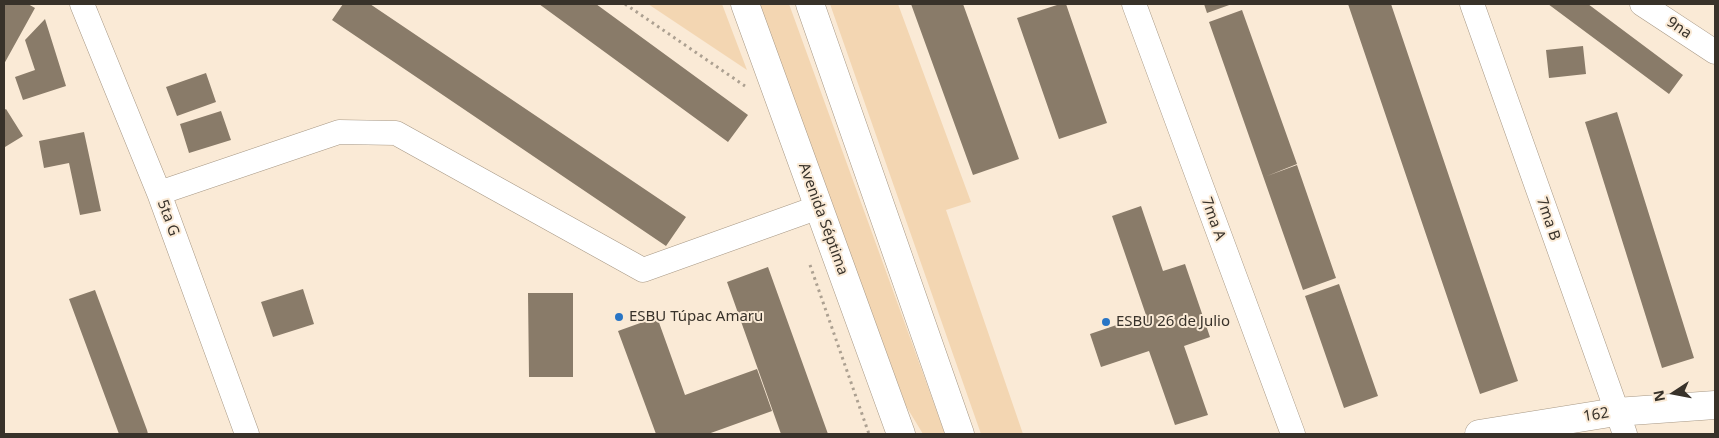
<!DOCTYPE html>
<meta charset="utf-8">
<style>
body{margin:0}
#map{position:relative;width:1719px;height:438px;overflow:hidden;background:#faead6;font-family:"Noto Sans",sans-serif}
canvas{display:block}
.frame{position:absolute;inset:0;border:5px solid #38322a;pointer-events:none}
.north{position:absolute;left:1649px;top:368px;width:50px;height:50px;-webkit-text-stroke:4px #faead6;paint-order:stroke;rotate:259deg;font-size:14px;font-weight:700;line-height:20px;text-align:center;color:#38322a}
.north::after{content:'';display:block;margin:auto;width:18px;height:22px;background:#38322a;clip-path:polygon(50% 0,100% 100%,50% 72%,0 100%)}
</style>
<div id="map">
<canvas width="1719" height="438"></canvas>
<div class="frame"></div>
<div class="north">N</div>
</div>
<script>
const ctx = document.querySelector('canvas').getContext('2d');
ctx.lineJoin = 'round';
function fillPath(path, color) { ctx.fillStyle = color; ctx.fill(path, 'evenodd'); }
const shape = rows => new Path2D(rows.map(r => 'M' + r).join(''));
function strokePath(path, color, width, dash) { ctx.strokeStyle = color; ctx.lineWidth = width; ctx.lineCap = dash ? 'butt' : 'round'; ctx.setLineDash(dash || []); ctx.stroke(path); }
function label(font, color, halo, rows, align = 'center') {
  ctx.font = font + ' "Noto Sans",sans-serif'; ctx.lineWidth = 4; ctx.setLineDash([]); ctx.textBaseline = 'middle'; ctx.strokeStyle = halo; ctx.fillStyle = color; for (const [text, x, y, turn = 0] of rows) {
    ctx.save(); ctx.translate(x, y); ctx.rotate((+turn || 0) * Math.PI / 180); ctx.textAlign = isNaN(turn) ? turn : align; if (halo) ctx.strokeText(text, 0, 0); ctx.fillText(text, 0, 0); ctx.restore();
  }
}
fillPath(shape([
 [648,4,722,4,747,70],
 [759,4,789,4,945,434,923,434,906,406],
 [830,4,898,4,971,202,946,210,1023,434,981,434]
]), '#f3d6b2');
fillPath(shape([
 [4,4,28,4,35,8,4,64],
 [343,4,370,4,686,217,666,246,332,20],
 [539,4,596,4,748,115,728,142],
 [911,4,963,4,1019,159,973,175],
 [1060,4,1066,4,1107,123,1059,139,1017,18],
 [1204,4,1232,4,1207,13],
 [1348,4,1391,4,1518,381,1480,394],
 [1548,4,1588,4,1683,75,1669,94],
 [1242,10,1297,164,1267,176,1297,165,1336,278,1303,290,1209,22],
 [45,19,66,86,23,100,15,77,35,70,25,40],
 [1583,46,1586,74,1549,78,1546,50],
 [206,73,216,102,177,116,166,87],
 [6,109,23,136,5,147,4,144,4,110],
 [221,111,231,140,189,153,180,124],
 [1617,112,1694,358,1662,368,1585,122],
 [84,132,101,211,80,215,69,163,44,168,39,141],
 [1141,206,1163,271,1185,264,1210,337,1184,346,1208,415,1175,425,1149,351,1101,367,1090,334,1146,315,1112,216],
 [768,267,828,434,781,434,727,282],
 [1339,284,1378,396,1344,408,1305,296],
 [303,289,314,324,273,337,261,302],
 [95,290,147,430,148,434,119,434,69,299],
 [528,293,573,293,573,377,529,377],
 [657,317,685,395,757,369,772,411,708,434,656,434,618,331]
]), '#897b69');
const street = shape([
 [82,4,159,193,247,434],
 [1134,4,1293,434],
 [1472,4,1625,434],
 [1642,4,1715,52],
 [159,193,339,132,396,133,643,270,819,207]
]);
const secondary = shape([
 [745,4,901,434],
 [810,4,960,434],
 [1479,434,1616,412,1715,405]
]);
strokePath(street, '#a79885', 25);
strokePath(secondary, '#a79885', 29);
strokePath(shape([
 [625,4,745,86],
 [810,265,869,434]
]), '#aca091', 3, [2.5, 4]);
strokePath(street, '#fff', 24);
strokePath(secondary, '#fff', 28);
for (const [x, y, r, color] of [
 [619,317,5,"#2975c5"],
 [1106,322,5,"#2975c5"]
]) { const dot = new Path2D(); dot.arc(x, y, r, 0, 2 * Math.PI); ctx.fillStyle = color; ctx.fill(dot); strokePath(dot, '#faead6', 2); }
label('15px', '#38322a', '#faead6', [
 ["9na",1679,28,34],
 ["5ta G",168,218,70],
 ["Avenida Séptima",823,219,70],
 ["7ma A",1213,219,70],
 ["7ma B",1548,219,71],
 ["162",1596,415,-9]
]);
label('15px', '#38322a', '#faead6', [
 ["ESBU Túpac Amaru",629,317],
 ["ESBU 26 de Julio",1116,322]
], 'left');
</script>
